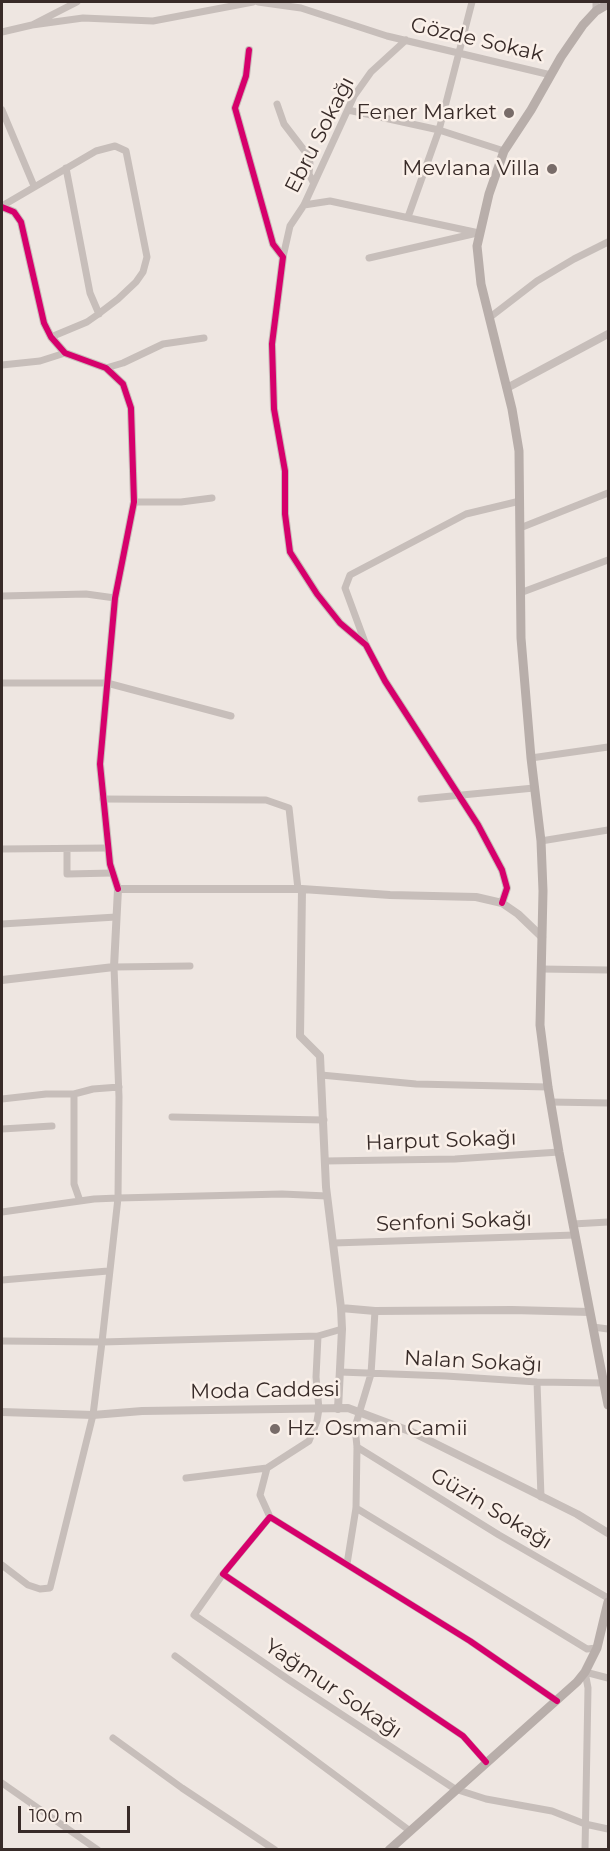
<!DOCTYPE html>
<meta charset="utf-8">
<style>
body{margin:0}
#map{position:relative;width:610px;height:1851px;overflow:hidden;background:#eee6e1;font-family:Montserrat,sans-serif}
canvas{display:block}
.frame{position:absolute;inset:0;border:3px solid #382b28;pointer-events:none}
.scale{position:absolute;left:18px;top:1806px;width:112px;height:27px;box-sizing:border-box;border:3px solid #382b28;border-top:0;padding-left:8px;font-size:18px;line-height:21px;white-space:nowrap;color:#382b28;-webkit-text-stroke:4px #faf0e9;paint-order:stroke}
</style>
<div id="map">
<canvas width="610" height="1851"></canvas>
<div class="frame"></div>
<div class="scale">100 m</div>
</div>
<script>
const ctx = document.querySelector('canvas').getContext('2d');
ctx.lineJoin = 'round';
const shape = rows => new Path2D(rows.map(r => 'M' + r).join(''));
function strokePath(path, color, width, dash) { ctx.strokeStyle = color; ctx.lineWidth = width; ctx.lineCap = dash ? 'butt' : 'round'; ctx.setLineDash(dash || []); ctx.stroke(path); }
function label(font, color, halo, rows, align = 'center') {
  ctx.font = font + ' Montserrat,sans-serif'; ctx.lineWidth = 5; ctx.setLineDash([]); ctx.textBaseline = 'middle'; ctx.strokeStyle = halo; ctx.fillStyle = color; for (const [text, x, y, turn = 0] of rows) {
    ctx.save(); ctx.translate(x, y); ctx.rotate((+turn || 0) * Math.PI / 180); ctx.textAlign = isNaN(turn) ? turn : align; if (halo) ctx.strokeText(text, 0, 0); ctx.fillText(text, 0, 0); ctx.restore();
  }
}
strokePath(shape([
 [258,2,301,8,387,36,551,75],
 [596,11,596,2],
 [32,25,83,18,153,21,253,2],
 [2,32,32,25,77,2],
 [277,104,284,124,307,154,310,163,309,174,313,182],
 [2,110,34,186],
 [348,110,439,130,504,151],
 [66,168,90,293,99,314],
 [304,205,330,201,479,233],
 [2,206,96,151,115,146,126,151,147,257,143,272,136,282,118,299,97,315,87,322,51,337],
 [408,217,439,130,472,2],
 [283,257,290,226,304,205,354,96,371,72,406,40],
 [369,258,477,233],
 [489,318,537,281,574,259,608,242],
 [2,365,40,361,65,353],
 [106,368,123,363,163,344,204,338],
 [134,502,181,502,212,498],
 [520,528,608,493],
 [520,593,608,560],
 [2,596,86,594,115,598],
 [366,645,345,588,350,575,466,514,520,501],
 [2,683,107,683,231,716],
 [531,758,608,747],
 [103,799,266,800,289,808,298,889],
 [421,799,534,788],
 [541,841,608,830],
 [2,849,108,848],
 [67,849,67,874,113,873],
 [2,924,116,917],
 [541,969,608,970],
 [321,1075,416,1084,548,1087],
 [74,1094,74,1184,80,1201],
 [2,1099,46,1094,74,1094,93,1089,119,1087],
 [550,1102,608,1103],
 [172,1117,324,1120],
 [2,1129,52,1126],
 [325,1161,455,1159,559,1152],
 [2,1212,94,1199,118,1198,282,1194,327,1196],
 [573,1224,608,1222],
 [334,1243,575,1235],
 [2,1280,108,1271],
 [593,1327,608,1329],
 [2,1341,102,1342,118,1198,119,1097,114,967,190,966],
 [340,1372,446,1376,537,1382,604,1383],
 [537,1382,541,1497],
 [357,1447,499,1535,608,1598],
 [267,1468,260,1495,270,1517],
 [186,1478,267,1468,309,1441,317,1421,319,1409,316,1377,318,1336],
 [356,1508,587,1649,597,1648],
 [347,1564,356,1508,357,1447,355,1427,371,1374,375,1311],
 [2,1565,28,1585,40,1589,50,1588,93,1415,102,1342,318,1336,342,1329],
 [223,1574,194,1615,289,1680,455,1789,486,1799,552,1811,585,1824,608,1829],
 [175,1656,410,1831],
 [113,1738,182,1788,275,1850],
 [486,1762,463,1736,223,1574,270,1517,470,1641,557,1701],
 [2,1783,98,1850],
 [585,1850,588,1688,585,1672,608,1678]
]), '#c7beba', 7);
strokePath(shape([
 [249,50,246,76,235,108,273,244,283,257,272,344,274,409,285,471,285,514,290,552,317,594,340,623,366,645,385,681,478,825,502,870,507,888,502,903],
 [2,207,14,212,21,222,44,323,51,337,65,353,106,368,123,384,131,408,134,502,115,598,100,764,110,864,118,889],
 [507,388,608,334],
 [302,889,300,1036,320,1056,326,1187,341,1308],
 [2,980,114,967,118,889,302,889,390,895,476,897,502,903,518,914,542,937],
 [338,1409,342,1329,341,1308,375,1311,512,1310,590,1312],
 [2,1412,93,1415,142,1411,348,1408,412,1432,577,1514,608,1533]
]), '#c7beba', 8);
strokePath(shape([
 [608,4,596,11,583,25,561,57,531,110,504,151,489,194,477,246,481,284,512,409,519,451,521,638,531,758,541,841,543,891,540,1025,548,1087,559,1152,608,1405],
 [389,1850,577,1682,585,1672,597,1648,608,1602]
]), '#b8aeaa', 9);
strokePath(shape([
 [249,50,246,76,235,108,273,244,283,257,272,344,274,409,285,471,285,514,290,552,317,594,340,623,366,645,385,681,478,825,502,870,507,888,502,903],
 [2,207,14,212,21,222,44,323,51,337,65,353,106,368,123,384,131,408,134,502,115,598,100,764,110,864,118,889],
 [486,1762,463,1736,223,1574,270,1517,470,1641,557,1701]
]), '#d6006c', 6);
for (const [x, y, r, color] of [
 [509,113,6,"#786c69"],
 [552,169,6,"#786c69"],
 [275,1429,6,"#786c69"]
]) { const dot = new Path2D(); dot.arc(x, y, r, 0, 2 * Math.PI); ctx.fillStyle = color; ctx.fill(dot); strokePath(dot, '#faf0e9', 2); }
label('21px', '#382b28', '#faf0e9', [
 ["Gözde Sokak",477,40,13],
 ["Ebru Sokağı",320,135,-63],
 ["Harput Sokağı",441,1141,-2],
 ["Senfoni Sokağı",454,1222,-2],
 ["Nalan Sokağı",473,1362,3],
 ["Moda Caddesi",265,1391,-1],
 ["Güzin Sokağı",491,1509,31],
 ["Yağmur Sokağı",333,1689,34]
]);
label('21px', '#382b28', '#faf0e9', [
 ["Fener Market",497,113],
 ["Mevlana Villa",540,169],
 ["Hz. Osman Camii",287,1429,"left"]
], 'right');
</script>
